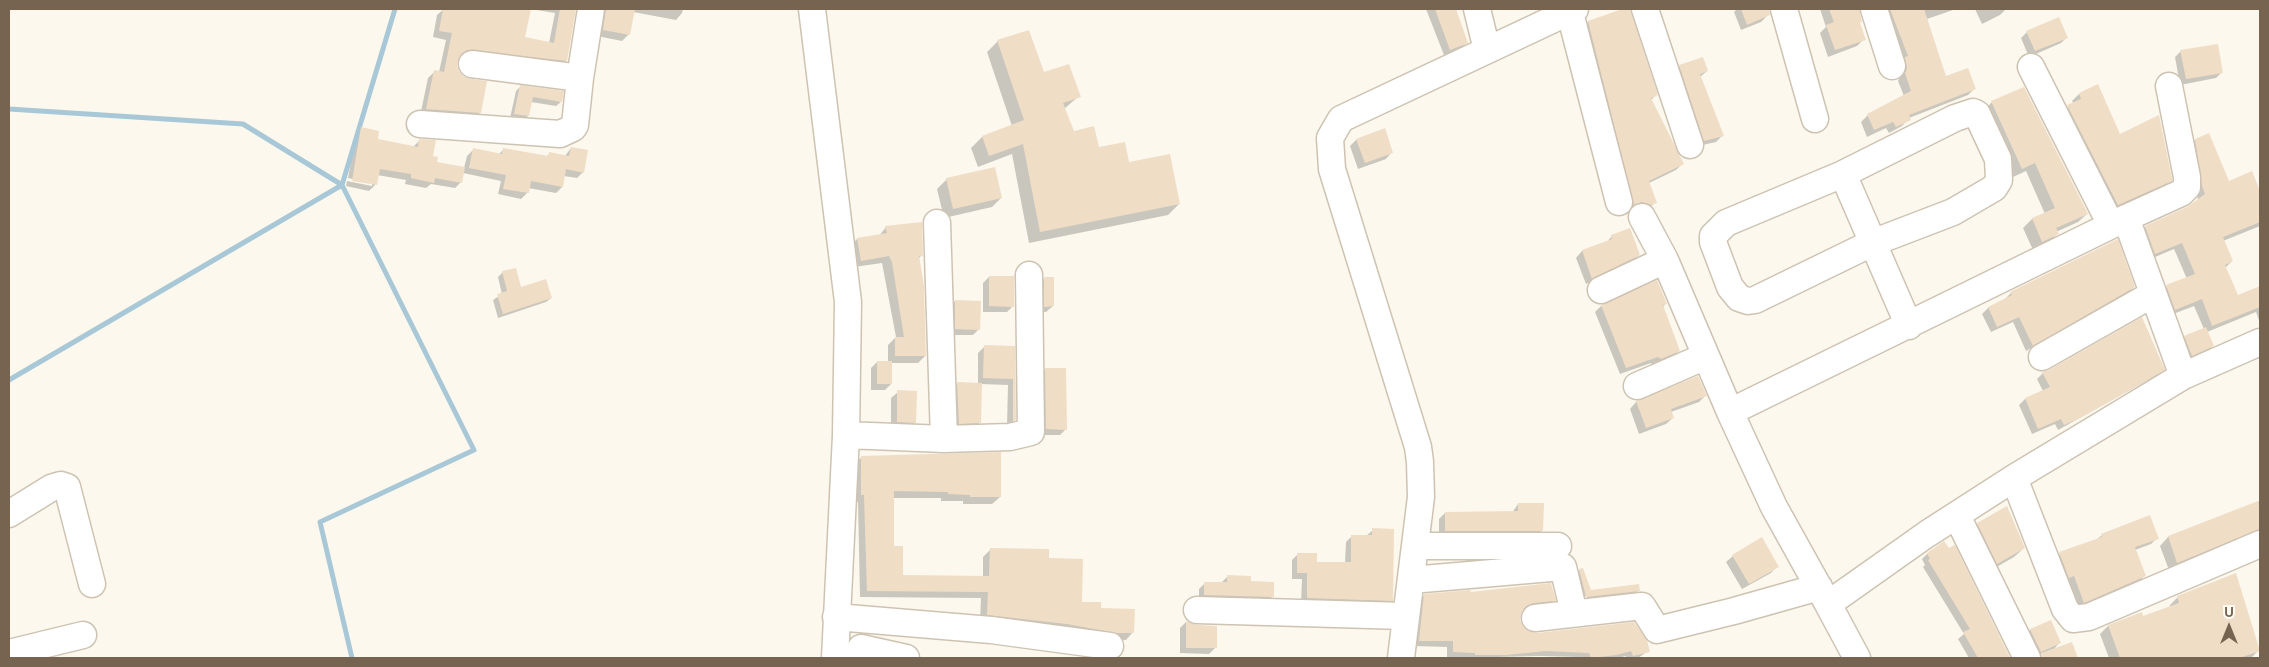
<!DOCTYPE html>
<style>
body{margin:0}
#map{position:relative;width:2269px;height:667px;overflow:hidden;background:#fcf8ed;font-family:"DM Sans",sans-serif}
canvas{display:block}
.frame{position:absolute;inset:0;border:10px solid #776450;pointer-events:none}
.north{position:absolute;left:2204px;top:602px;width:50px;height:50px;-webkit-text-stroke:4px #fefcf3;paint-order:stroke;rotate:0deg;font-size:14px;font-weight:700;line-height:20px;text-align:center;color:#776450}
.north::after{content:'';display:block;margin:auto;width:18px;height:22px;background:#776450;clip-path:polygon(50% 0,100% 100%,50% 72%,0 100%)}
</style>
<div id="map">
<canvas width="2269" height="667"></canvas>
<div class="frame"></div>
<div class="north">U</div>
</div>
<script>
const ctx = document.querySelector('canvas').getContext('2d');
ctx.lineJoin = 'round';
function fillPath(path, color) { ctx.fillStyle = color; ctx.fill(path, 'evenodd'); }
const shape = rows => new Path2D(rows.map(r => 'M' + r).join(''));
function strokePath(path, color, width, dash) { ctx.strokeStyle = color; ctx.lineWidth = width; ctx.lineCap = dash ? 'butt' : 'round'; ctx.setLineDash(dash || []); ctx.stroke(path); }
fillPath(shape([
 [444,9,529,9,524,38,549,43,555,13,530,9,575,9,566,61,560,67,467,55,459,56,456,62,457,70,462,77,485,82,480,113,473,119,420,116,428,78,435,71,439,72,446,40,433,37,437,15],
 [598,9,683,9,682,13,676,20,633,12,629,34,622,41,597,36],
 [1426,9,1455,9,1467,42,1461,48,1444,55],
 [1626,9,1629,9,1656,95,1651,100,1682,164,1676,170,1649,183,1656,202,1649,208,1635,208,1627,210,1582,29,1588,22],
 [1737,9,1764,9,1767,16,1761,22,1741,30,1734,12],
 [1820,9,1859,9,1861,21,1859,23,1864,39,1857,46,1828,57,1820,33,1826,27],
 [1880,9,1956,9,1927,19,1945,78,1975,88,1968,95,1909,118,1902,126,1889,133,1886,128,1867,137,1861,122,1868,115,1904,96,1898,81,1900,77,1899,65],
 [1975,9,2006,9,2000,15,1982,24],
 [2027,32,2067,37,2061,43,2029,57,2021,38],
 [998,41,1079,96,1064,109,1073,132,1128,164,1179,204,1168,215,1029,243,1012,154,978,167,971,148,982,137,1012,126,987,52],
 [2181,51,2222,72,2216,78,2180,85,2175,57],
 [1680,66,1707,71,1700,77,1722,136,1716,142,1698,146,1674,72],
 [520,87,561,102,556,106,531,102,528,116,523,121,510,118,516,91],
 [2079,94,2119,136,2171,180,2164,187,2111,211,2061,113,2073,103,2072,101],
 [1992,102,2087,214,2078,222,2056,232,2057,234,2048,243,2033,250,2023,228,2032,219,2045,214,2026,171,2013,177,1983,111],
 [362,129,376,140,413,147,420,140,436,163,464,168,467,156,473,150,499,154,504,149,546,157,549,154,565,156,571,148,583,172,577,178,564,176,562,187,556,193,528,188,528,192,521,199,498,194,501,181,463,173,461,182,455,188,431,184,426,188,405,184,406,180,377,175,375,185,369,191,346,186,347,181,372,186,372,183,348,178,356,135],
 [1356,140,1392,152,1386,159,1358,169,1350,146],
 [2195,140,2228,182,2251,173,2260,195,2260,226,2223,241,2232,261,2225,268,2237,296,2260,288,2260,323,2256,312,2207,332,2213,346,2206,352,2185,361,2179,343,2185,337,2204,329,2194,306,2168,316,2160,294,2167,287,2187,279,2174,249,2148,260,2138,234,2146,227,2188,208,2198,200,2188,147],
 [947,179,1001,198,992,207,944,218,937,189],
 [886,227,922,255,918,259,925,356,918,363,891,363,891,384,885,390,871,390,871,368,877,362,888,362,888,345,896,337,882,263,854,267,850,246,857,239,879,236],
 [1612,236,1639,255,1632,261,1586,284,1576,258,1582,251,1606,243],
 [503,272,520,288,551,298,546,302,498,318,493,300,502,294,498,277],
 [989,277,1013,306,1007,312,983,312,983,283],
 [1045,278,1053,306,1046,312,1039,312,1038,284],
 [2134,287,2128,293,2026,351,2013,322,1991,332,1982,314,1988,308,2005,299,2011,293],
 [955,301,979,329,973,335,950,335,949,308],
 [1666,303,1663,307,1679,351,1672,357,1652,365,1651,363,1620,374,1595,312,1601,306],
 [984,347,1014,347,1015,420,1007,426,1008,385,980,384,980,422,974,429,953,429,951,390,958,383,978,384,978,353],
 [1046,369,1066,429,1060,435,1040,435,1039,375],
 [2163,369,2157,375,2058,430,2055,424,2032,434,2019,405,2025,399,2043,391,2037,379,2043,373],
 [1698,377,1705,396,1699,402,1671,412,1673,418,1666,424,1639,434,1630,409,1636,402],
 [898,392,915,422,909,429,891,428,891,398],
 [862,457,1000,497,992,504,963,504,963,501,941,501,941,498,893,498,892,547,901,576,983,577,983,557,990,550,1047,559,1081,603,1100,609,1133,632,1126,640,1108,639,980,621,981,598,860,597,858,502,854,502,854,464],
 [2260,501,2260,539,2169,570,2160,546,2168,537],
 [1518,504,1542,530,1536,537,1439,537,1439,519,1445,513,1512,513],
 [1978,524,2024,548,2014,557,1988,572,1968,533],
 [1373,530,1392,600,1386,606,1301,604,1302,579,1292,579,1292,560,1298,554,1316,563,1345,563,1346,542,1352,536,1366,536],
 [2102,535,2157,538,2151,544,2135,550,2144,576,2139,582,2078,608,2068,581,2063,583,2054,559,2060,554,2096,540],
 [1954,547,2009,658,1969,658,1958,639,1964,634,1923,567,1925,565,1922,559,1927,554,1948,550],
 [1733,556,1777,566,1771,573,1742,589,1726,562],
 [1580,570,1590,591,1638,591,1632,597,1588,602,1587,596,1584,596,1586,602,1580,603,1573,576],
 [1228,576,1249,582,1272,597,1266,603,1199,601,1199,589,1205,583,1221,583],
 [1470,593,1554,600,1548,606,1520,611,1519,620,1522,627,1528,633,1648,651,1638,658,1626,658,1626,656,1618,658,1539,656,1454,658,1447,658,1447,647,1414,646,1419,601,1425,595],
 [2178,597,2259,650,2251,658,2109,658,2100,634,2108,626,2141,614,2142,618,2170,608,2170,605],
 [2050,621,2060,642,2054,649,2034,657,2024,637,2030,630],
 [1186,622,1196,626,1215,648,1209,654,1180,653,1180,628]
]), '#0003');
strokePath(shape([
 [9,109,243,124,342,185,474,450,320,522,352,658],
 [9,380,342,185,395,9]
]), '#a8c8d7', 5);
fillPath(shape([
 [443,9,531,9,525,37,554,43,560,9,576,9,567,61,467,50,460,55,457,63,458,70,463,76,470,79,487,81,481,113,426,109,434,70,444,72,452,33,439,31],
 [606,9,635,9,630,35,603,30],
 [1435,9,1456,9,1468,43,1450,50],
 [1622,9,1630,9,1658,95,1651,98,1684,164,1649,181,1657,203,1651,205,1642,202,1634,205,1588,21],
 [1741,9,1769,9,1770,15,1747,25],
 [1829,9,1859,9,1862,22,1860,23,1866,40,1835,50,1826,25,1834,22],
 [1890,9,1924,9,1946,76,1968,68,1976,89,1909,115,1911,120,1896,127,1893,122,1874,130,1867,114,1911,91,1905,73,1907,69,1905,57,1908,56],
 [2059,17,2068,38,2035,51,2026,31],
 [1029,30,1044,72,1069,64,1081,97,1063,103,1074,131,1094,126,1099,147,1125,142,1129,162,1170,154,1180,204,1040,232,1023,144,989,156,982,136,1024,120,997,40],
 [2218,44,2223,73,2186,79,2180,50],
 [1703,57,1708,71,1700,74,1724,136,1704,141,1679,65],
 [2098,84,2120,134,2159,115,2172,178,2172,181,2118,205,2067,105,2081,99,2079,93],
 [520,85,564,91,562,102,533,97,529,116,514,114],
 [2024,87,2088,214,2056,228,2059,234,2042,242,2032,218,2055,208,2035,163,2022,169,1991,101],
 [361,127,379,131,378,139,418,147,419,139,436,140,433,156,438,157,437,162,465,167,462,183,435,178,434,183,411,178,411,174,380,169,377,185,352,181],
 [1385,128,1393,153,1365,163,1356,139],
 [2209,133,2229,181,2252,171,2260,191,2260,222,2223,237,2233,261,2225,265,2238,295,2260,286,2260,307,2212,326,2202,299,2175,310,2166,285,2195,274,2182,243,2155,254,2145,226,2187,207,2205,194,2202,186,2195,139],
 [571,147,588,150,584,173,566,169,563,187,531,181,529,193,503,189,506,175,469,168,473,148,502,154,503,148,548,156,549,152,569,156],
 [995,167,1002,198,953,209,946,178],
 [922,222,923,256,919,256,924,286,926,356,895,356,895,337,904,337,892,262,889,256,861,261,857,238,887,233,885,226],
 [1630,228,1640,255,1592,279,1582,250,1612,239,1611,235],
 [2118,239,2135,287,2033,346,2019,317,1997,327,1988,307,2012,295,2010,292],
 [516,268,521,287,546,279,552,298,503,314,497,294,507,291,502,271],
 [989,276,1014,276,1014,307,989,306],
 [1044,277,1054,277,1054,306,1044,307],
 [1657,280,1667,304,1663,305,1680,351,1661,359,1658,357,1626,368,1601,305],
 [955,300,981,301,980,330,955,329],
 [2142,317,2165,370,2082,417,2064,425,2061,419,2038,429,2025,398,2050,387,2042,372,2049,370],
 [2206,327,2214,346,2192,356,2184,336],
 [984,345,1015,346,1016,420,1013,421,1013,379,983,378],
 [877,361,892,361,892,384,877,384],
 [1045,368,1066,368,1067,430,1046,429],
 [1698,376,1707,396,1671,409,1674,418,1646,428,1636,401],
 [957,382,982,383,981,423,959,424],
 [897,390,917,391,916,423,897,422],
 [1001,452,1001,497,970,497,970,495,948,494,948,492,894,491,894,546,903,546,903,575,989,576,990,548,1049,549,1049,558,1083,559,1082,602,1101,602,1101,608,1135,609,1134,633,1116,633,1067,624,987,615,988,592,867,591,864,495,861,495,861,456],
 [2258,501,2260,509,2260,529,2177,563,2168,536],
 [1518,503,1544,503,1543,531,1445,531,1445,512,1518,511],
 [2007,506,2025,548,1997,564,1977,523],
 [2150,515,2159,539,2135,547,2146,576,2084,603,2074,576,2069,578,2059,552,2102,537,2101,534],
 [1372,528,1394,529,1393,601,1307,598,1307,573,1297,573,1297,553,1317,553,1317,562,1351,562,1351,535,1372,535],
 [1762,537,1779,567,1749,584,1732,555],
 [1944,541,1949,548,1955,545,2010,658,1978,658,1963,632,1970,629,1928,560,1930,559,1927,553],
 [1583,568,1591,590,1639,584,1640,591,1586,597,1579,569],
 [2236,573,2260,651,2239,658,2120,658,2108,625,2142,612,2143,616,2179,603,2177,596],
 [1227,575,1251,576,1251,581,1274,582,1274,597,1204,595,1204,582,1227,582],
 [1551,583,1556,601,1533,603,1527,606,1522,612,1520,620,1523,626,1529,631,1537,633,1634,622,1647,640,1650,652,1633,656,1631,651,1616,655,1591,658,1589,653,1546,651,1506,655,1475,655,1475,653,1453,652,1453,641,1419,641,1424,594,1470,590,1471,592],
 [2051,620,2061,643,2041,652,2030,629],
 [1186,621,1197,625,1217,626,1217,648,1186,648],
 [2072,642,2078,658,2042,658,2041,653]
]), '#f0ddc6');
const minor = shape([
 [812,9,848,302,846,435,835,658],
 [1477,9,1487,50],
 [1569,9,1619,202],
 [1645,9,1690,145],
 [1784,9,1815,119],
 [1874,9,1892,66],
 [472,64,580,78,591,9],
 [2031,67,2111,225],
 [1973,112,1977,114,1998,159,1999,180,1994,188,1953,212,1872,243,1755,300,1748,301,1739,298,1730,287,1713,242,1713,236,1726,223,1843,174,1955,118,1973,112],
 [420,124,560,134,573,128,575,125,580,78],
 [1843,174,1909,326],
 [1642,217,1665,260,1730,412],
 [2126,218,2181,193,2187,187,2187,177,2169,86],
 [937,223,944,439],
 [1601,290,1665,260],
 [2042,357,2153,294],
 [1637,386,1706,356],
 [846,435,944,439,1010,437,1031,432,1029,275],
 [2014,478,2065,609,2073,619,2089,617,2260,544],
 [9,514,51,488,61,485,67,487,92,584],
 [1957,516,2027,658],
 [1416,546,1558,546],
 [1411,580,1563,567,1574,613],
 [1828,604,1774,507,1730,412,2126,218,2183,376],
 [1197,610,1405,616],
 [836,617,991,630,1110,646],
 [1535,618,1642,606,1657,630,1734,611,1819,587],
 [9,653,83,635],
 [858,658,861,648,906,658],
 [1401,658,1421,497,1420,462,1418,447,1332,169,1330,138,1341,119,1575,9],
 [1857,658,1828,604,1927,534,2014,478,2183,376,2260,342]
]);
strokePath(minor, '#cec3b2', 29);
strokePath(minor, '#fff', 26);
</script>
